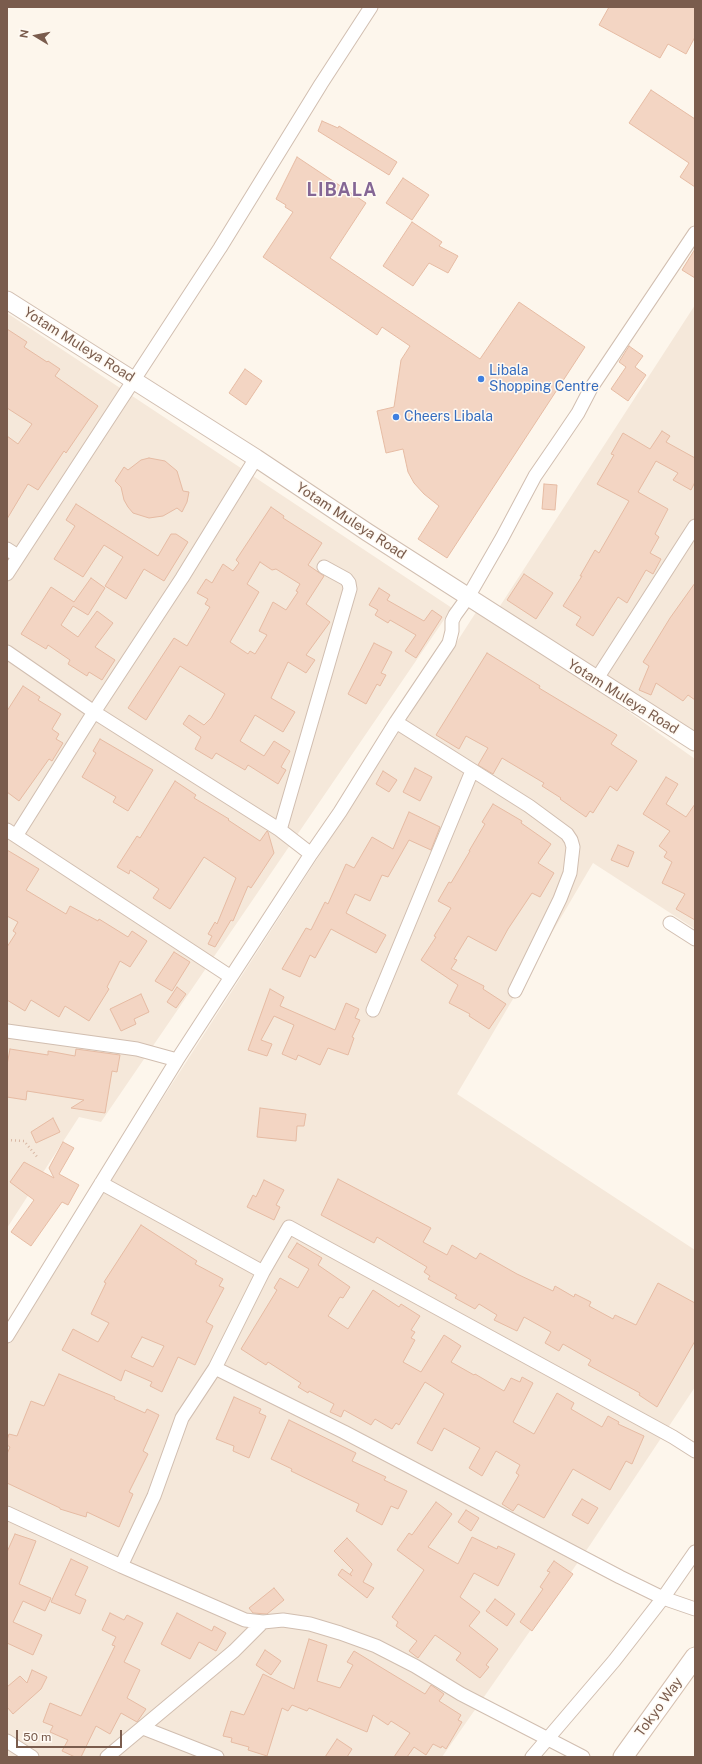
<!DOCTYPE html>
<style>
body{margin:0}
#map{position:relative;width:702px;height:1764px;overflow:hidden;background:#fdf6ec;font-family:"Public Sans",sans-serif}
canvas{display:block}
.frame{position:absolute;inset:0;border:8px solid #7a5c4d;pointer-events:none}
.north{position:absolute;left:16px;top:16px;width:40px;height:40px;-webkit-text-stroke:3px #fffaf3;paint-order:stroke;rotate:280deg;font-size:11px;font-weight:700;line-height:16px;text-align:center;color:#7a5c4d}
.north::after{content:'';display:block;margin:auto;width:14px;height:18px;background:#7a5c4d;clip-path:polygon(50% 0,100% 100%,50% 72%,0 100%)}
.scale{position:absolute;left:16px;top:1730px;width:106px;height:18px;box-sizing:border-box;border:2px solid #7a5c4d;border-top:0;padding-left:5px;font-size:12px;line-height:14px;white-space:nowrap;color:#7a5c4d;-webkit-text-stroke:3px #fffaf3;paint-order:stroke}
</style>
<div id="map">
<canvas width="702" height="1764"></canvas>
<div class="frame"></div>
<div class="north">N</div>
<div class="scale">50 m</div>
</div>
<script>
const ctx = document.querySelector('canvas').getContext('2d');
ctx.lineJoin = 'round';
function fillPath(path, color) { ctx.fillStyle = color; ctx.fill(path, 'evenodd'); }
const shape = rows => new Path2D(rows.map(r => 'M' + r).join(''));
function strokePath(path, color, width, dash) { ctx.strokeStyle = color; ctx.lineWidth = width; ctx.lineCap = dash ? 'butt' : 'round'; ctx.setLineDash(dash || []); ctx.stroke(path); }
function label(font, color, halo, rows, align = 'center') {
  ctx.font = font + ' "Public Sans",sans-serif'; ctx.lineWidth = 3; ctx.setLineDash([]); ctx.textBaseline = 'middle'; ctx.strokeStyle = halo; ctx.fillStyle = color; for (const [text, x, y, turn = 0] of rows) {
    ctx.save(); ctx.translate(x, y); ctx.rotate((+turn || 0) * Math.PI / 180); ctx.textAlign = isNaN(turn) ? turn : align; if (halo) ctx.strokeText(text, 0, 0); ctx.fillText(text, 0, 0); ctx.restore();
  }
}
fillPath(shape([
 [695,305,695,743,602,683,500,606],
 [7,313,452,608,101,1122,79,1117,7,1228],
 [480,606,695,759,695,929,593,863,457,1094,695,1250,695,1387,590,1545,442,1757,7,1757,7,1340]
]), '#f5e8da');
const building = shape([
 [609,7,695,7,695,37,686,54,668,44,660,58,599,25,609,7],
 [651,90,695,119,695,187,680,177,689,163,629,123,651,90],
 [322,121,338,128,339,126,397,162,389,175,318,131,322,121],
 [297,157,366,203,330,258,480,359,519,302,585,347,447,558,418,539,439,506,424,494,414,483,408,472,403,449,386,453,377,411,394,407,401,360,410,346,382,327,377,335,263,257,293,212,285,207,286,205,276,199,297,157],
 [403,178,429,195,412,220,386,203,403,178],
 [412,222,442,242,439,246,458,256,448,273,429,263,413,286,383,266,412,222],
 [695,249,695,278,682,270,695,249],
 [7,329,27,342,24,347,47,362,48,361,60,369,55,376,98,406,66,453,64,451,38,490,28,484,7,519,7,436,18,444,32,424,7,408,7,329],
 [629,346,643,356,635,367,646,375,628,401,611,389,626,367,619,362,629,346],
 [245,369,262,381,246,405,229,393,245,369],
 [662,431,670,436,666,442,695,458,695,482,691,490,673,480,678,473,656,461,638,492,668,509,655,534,659,537,650,553,661,559,653,574,646,570,627,603,618,597,593,636,576,625,581,617,563,606,582,576,580,576,595,550,599,553,629,501,597,484,614,455,611,454,623,433,650,449,662,431],
 [149,458,165,461,177,471,183,491,189,492,187,502,182,512,177,508,163,516,149,518,133,513,128,507,124,500,121,487,115,481,124,467,128,470,141,460,149,458],
 [544,484,557,485,555,510,542,509,544,484],
 [76,504,158,556,171,534,176,534,188,542,164,581,144,569,126,599,105,586,123,557,104,545,83,577,54,559,75,526,66,520,76,504],
 [271,507,284,516,283,518,322,543,308,565,324,576,306,604,330,622,306,655,315,660,306,673,288,662,271,698,295,712,283,732,255,715,240,741,264,756,274,741,290,751,281,767,286,770,278,784,248,765,245,770,216,753,212,759,195,749,201,737,183,724,189,715,204,725,211,718,225,694,180,666,146,720,128,708,174,638,187,646,210,607,205,604,208,599,197,593,206,579,212,583,223,564,233,571,239,563,236,560,271,507],
 [260,562,272,570,276,569,300,584,296,591,298,592,286,610,273,602,259,631,267,635,255,654,250,651,248,654,230,642,259,592,247,584,260,562],
 [524,574,553,593,536,619,507,600,524,574],
 [91,578,105,588,88,615,73,606,61,625,78,637,97,611,113,623,95,647,115,660,102,680,89,672,87,676,68,664,70,660,48,645,46,649,21,634,51,587,74,602,91,578],
 [695,583,695,700,688,695,683,701,656,683,651,695,639,690,649,666,643,662,670,618,695,583],
 [379,588,390,595,387,600,424,621,432,610,442,617,416,658,405,651,416,635,390,620,388,623,375,615,378,610,369,605,379,588],
 [374,643,392,652,381,673,386,675,380,686,377,684,366,704,348,694,374,643],
 [487,653,540,686,539,688,617,735,611,744,637,761,617,791,610,786,593,813,590,811,586,817,560,799,561,798,542,786,544,783,502,758,493,774,478,765,488,748,466,736,459,749,436,735,487,653],
 [23,686,40,697,38,700,61,714,52,729,59,734,56,739,63,743,52,761,49,759,19,801,7,792,7,711,23,686],
 [100,739,153,770,128,811,113,802,116,797,82,777,96,753,93,751,100,739],
 [415,768,432,777,420,801,403,792,415,768],
 [383,771,397,780,389,792,376,784,383,771],
 [666,777,678,784,666,804,686,817,695,804,695,920,676,909,685,894,662,883,672,862,664,857,667,852,659,846,670,831,643,814,666,777],
 [175,781,196,795,194,798,229,819,228,820,260,841,267,831,268,832,274,853,251,888,248,886,233,921,231,920,215,947,208,944,212,936,208,934,215,922,217,924,236,878,204,857,170,909,153,898,159,889,130,870,129,874,117,867,137,836,140,838,175,781],
 [493,804,522,821,521,823,551,844,538,863,554,873,540,897,532,893,508,929,496,951,468,936,454,959,457,960,451,969,484,986,483,989,506,1004,489,1029,469,1016,470,1014,449,1003,458,985,421,960,436,937,434,936,451,908,438,901,449,882,451,883,470,851,469,851,485,824,482,822,493,804],
 [409,812,440,827,431,850,409,840,388,877,382,875,370,901,355,894,346,913,386,935,376,953,331,929,315,958,310,955,300,977,282,969,306,928,311,930,325,902,328,904,346,864,354,868,372,837,393,849,409,812],
 [618,845,634,852,628,867,611,860,618,845],
 [7,850,39,869,26,890,66,914,70,906,98,921,99,919,128,937,132,931,147,941,130,967,120,961,107,987,109,989,89,1021,65,1006,59,1017,31,1000,25,1011,7,1000,7,947,16,933,13,931,18,922,7,916,7,850],
 [174,952,190,962,172,991,155,981,174,952],
 [177,987,186,994,176,1008,167,1002,177,987],
 [270,989,284,997,280,1006,335,1030,346,1003,359,1009,355,1018,360,1020,352,1037,354,1038,348,1055,328,1048,320,1065,298,1055,296,1060,282,1054,294,1025,274,1016,261,1040,272,1044,267,1056,248,1050,270,989],
 [141,994,149,1012,134,1019,136,1024,121,1031,110,1009,141,994],
 [10,1049,48,1055,48,1051,75,1056,76,1049,120,1055,117,1072,112,1071,105,1113,71,1108,84,1100,27,1091,26,1100,7,1097,7,1065,10,1049],
 [260,1108,306,1114,304,1126,297,1126,296,1141,257,1137,260,1108],
 [53,1118,60,1132,36,1143,31,1132,53,1118],
 [63,1142,74,1148,59,1174,79,1185,68,1205,62,1202,31,1246,11,1232,34,1200,10,1182,24,1162,54,1178,49,1168,63,1142],
 [338,1179,431,1228,423,1242,447,1255,452,1245,476,1259,480,1253,517,1274,553,1291,555,1286,574,1297,575,1294,591,1302,589,1306,613,1319,615,1315,636,1325,658,1283,695,1303,695,1341,657,1407,639,1395,640,1393,588,1365,591,1360,563,1344,559,1351,545,1343,551,1332,524,1317,517,1331,494,1320,497,1315,479,1304,475,1309,455,1298,457,1295,428,1279,430,1276,424,1272,427,1267,377,1237,374,1243,321,1215,338,1179],
 [264,1180,284,1190,276,1205,280,1207,274,1220,247,1207,253,1195,256,1197,264,1180],
 [141,1225,197,1261,195,1264,223,1279,219,1286,224,1288,206,1322,213,1326,195,1365,178,1357,162,1392,150,1386,152,1382,125,1370,121,1381,62,1350,73,1329,98,1342,109,1323,91,1314,106,1283,104,1282,141,1225],
 [142,1337,164,1346,153,1367,131,1357,142,1337],
 [297,1243,322,1258,318,1265,350,1287,343,1298,340,1297,328,1316,348,1329,373,1290,399,1307,401,1304,420,1316,411,1330,415,1332,411,1338,415,1340,403,1362,421,1372,444,1335,461,1346,451,1362,474,1375,475,1374,504,1391,511,1378,520,1382,522,1377,533,1383,513,1422,534,1434,557,1393,574,1403,571,1409,602,1427,608,1416,619,1422,618,1424,644,1436,632,1464,626,1461,610,1490,573,1469,544,1518,518,1504,513,1511,502,1504,519,1475,516,1473,520,1465,496,1451,482,1476,469,1468,480,1448,444,1428,432,1451,417,1443,444,1394,425,1382,399,1425,396,1423,392,1429,375,1419,371,1425,344,1410,341,1417,330,1412,334,1404,309,1391,308,1393,298,1387,301,1383,268,1362,266,1365,241,1349,277,1290,274,1288,280,1278,298,1288,309,1269,288,1257,297,1243],
 [59,1374,115,1397,114,1399,145,1413,147,1409,159,1415,143,1451,148,1454,129,1492,133,1494,119,1527,87,1512,86,1517,60,1509,60,1508,7,1483,7,1454,10,1447,7,1445,7,1440,9,1434,17,1436,31,1401,44,1406,59,1374],
 [234,1397,261,1409,259,1413,266,1416,249,1458,233,1451,234,1446,216,1439,234,1397],
 [289,1420,356,1453,352,1461,386,1477,384,1480,407,1491,398,1509,391,1506,382,1525,356,1511,359,1504,291,1471,292,1469,271,1459,289,1420],
 [582,1499,598,1508,588,1524,572,1515,582,1499],
 [436,1502,452,1514,428,1547,458,1564,472,1537,497,1549,498,1546,515,1554,498,1586,474,1573,460,1597,480,1612,469,1626,498,1649,486,1665,489,1667,480,1678,456,1660,461,1653,435,1635,418,1658,409,1651,417,1641,396,1626,398,1622,392,1617,424,1570,397,1550,409,1533,412,1535,436,1502],
 [466,1510,479,1518,471,1531,458,1522,466,1510],
 [15,1534,36,1541,19,1584,51,1598,45,1611,23,1601,13,1622,42,1635,33,1655,7,1643,7,1552,15,1534],
 [347,1538,372,1564,363,1582,374,1588,367,1598,338,1575,342,1569,352,1576,350,1574,353,1570,334,1551,347,1538],
 [71,1559,88,1567,75,1595,86,1600,80,1614,51,1602,71,1559],
 [554,1561,573,1574,532,1631,520,1622,543,1589,540,1587,550,1572,547,1571,554,1561],
 [274,1588,284,1600,267,1614,253,1613,249,1608,274,1588],
 [495,1599,515,1614,507,1626,486,1611,495,1599],
 [110,1613,124,1620,127,1615,143,1623,124,1662,140,1670,127,1698,146,1709,137,1722,121,1713,110,1734,96,1726,81,1757,75,1757,62,1751,68,1740,50,1732,53,1726,43,1722,50,1703,81,1716,115,1646,112,1645,116,1637,102,1630,110,1613],
 [177,1613,212,1631,214,1626,226,1633,216,1651,199,1642,190,1659,161,1644,177,1613],
 [309,1639,327,1645,317,1681,340,1688,353,1665,347,1662,354,1651,425,1694,431,1685,444,1694,439,1701,461,1715,458,1720,462,1722,446,1749,442,1746,441,1748,433,1744,426,1755,414,1747,407,1757,394,1757,410,1733,391,1721,388,1725,373,1715,367,1732,309,1708,307,1711,292,1705,288,1711,282,1708,267,1756,248,1750,249,1747,231,1742,232,1738,223,1736,231,1711,244,1715,263,1674,294,1689,309,1639],
 [265,1650,281,1661,271,1675,256,1665,265,1650],
 [32,1670,47,1677,41,1689,13,1714,7,1707,7,1687,20,1676,27,1683,32,1670],
 [337,1739,352,1749,347,1757,325,1757,337,1739]
]);
fillPath(building, '#f3d5c3');
strokePath(building, '#e6bba3', 1);
const minor = shape([
 [7,549,18,556],
 [7,574,220,248,321,84,371,7],
 [7,652,94,712,280,830,311,854],
 [596,680,695,526],
 [396,722,529,806,567,834,571,840,573,847,570,873,560,899,515,991],
 [7,830,231,977],
 [280,830,350,589,349,583,346,579,324,567],
 [16,836,94,712,182,578,256,458],
 [670,923,695,939],
 [373,1010,472,771],
 [7,1031,137,1049,177,1060],
 [101,1183,263,1272],
 [7,1336,177,1060,311,854,340,812,396,722,449,643,452,631,452,621,455,615,468,597,502,538,535,476,559,441,578,413,591,388,695,233],
 [215,1368,344,1432,620,1577,663,1598,695,1609],
 [7,1513,121,1566,245,1620,263,1622,283,1620,310,1624,340,1633,376,1646,415,1666,461,1694,583,1757],
 [121,1566,154,1496,182,1418,215,1368,263,1272,289,1227,673,1437,695,1451],
 [143,1728,217,1757],
 [7,1741,32,1757],
 [107,1757,234,1651,263,1622],
 [532,1757,614,1661,663,1598,695,1552]
]);
const tertiary = shape([
 [7,300,256,458,367,532,695,742]
]);
const secondary = shape([
 [623,1757,695,1657]
]);
strokePath(minor, '#d1beb0', 15);
strokePath(tertiary, '#d1beb0', 19);
strokePath(secondary, '#d6c0b0', 21);
strokePath(shape([
 [7,1140,24,1141,38,1158]
]), '#d9b8a5', 2.5, [1, 3]);
strokePath(minor, '#fff', 13);
strokePath(tertiary, '#fff', 17);
strokePath(secondary, '#fff', 19);
for (const [x, y, r, color] of [
 [481,379,4,"#3f7fe0"],
 [396,417,4,"#3f7fe0"]
]) { const dot = new Path2D(); dot.arc(x, y, r, 0, 2 * Math.PI); ctx.fillStyle = color; ctx.fill(dot); strokePath(dot, '#fffaf3', 1.5); }
label('14px', '#7a5c4d', '#fffaf3', [
 ["Yotam Muleya Road",79,345,32],
 ["Yotam Muleya Road",351,521,33],
 ["Yotam Muleya Road",623,697,32],
 ["Tokyo Way",659,1707,-54]
]);
label('14px', '#366cbe', '#fffaf3', [
 ["Libala",489,371],
 ["Shopping Centre",489,387],
 ["Cheers Libala",404,417]
], 'left');
ctx.letterSpacing = '1px';
label('bold 18px', '#846695', '#fffaf3', [
 ["LIBALA",342,190]
]);
ctx.letterSpacing = '0px';
</script>
